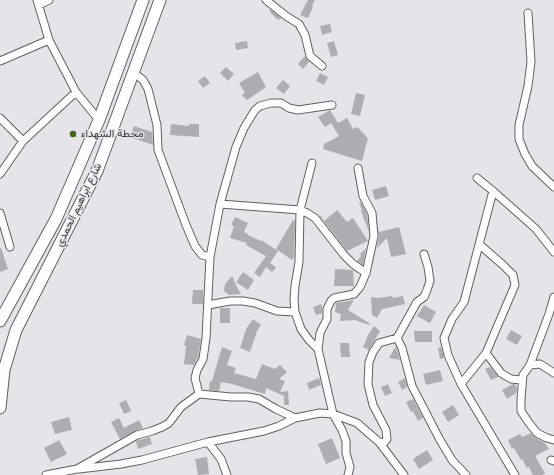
<!DOCTYPE html>
<meta charset="utf-8">
<style>
body{margin:0}
canvas{display:block;background:#e6e3e9}
</style>
<canvas width="554" height="475"></canvas>
<script>
const ctx = document.querySelector('canvas').getContext('2d');
ctx.lineJoin = 'round';
function fillPath(path, color) { ctx.fillStyle = color; ctx.fill(path, 'evenodd'); }
const shape = rows => new Path2D(rows.map(r => 'M' + r).join(''));
function strokePath(path, color, width, dash) { ctx.strokeStyle = color; ctx.lineWidth = width; ctx.lineCap = dash ? 'butt' : 'round'; ctx.setLineDash(dash || []); ctx.stroke(path); }
function label(font, color, halo, rows, align = 'center') {
  ctx.font = font + ' Roboto,Vazirmatn,sans-serif'; ctx.lineWidth = 3; ctx.setLineDash([]); ctx.textBaseline = 'middle'; ctx.strokeStyle = halo; ctx.fillStyle = color; for (const [text, x, y, turn = 0] of rows) {
    ctx.save(); ctx.translate(x, y); ctx.rotate((+turn || 0) * Math.PI / 180); ctx.textAlign = isNaN(turn) ? turn : align; if (halo) ctx.strokeText(text, 0, 0); ctx.fillText(text, 0, 0); ctx.restore();
  }
}
fillPath(shape([
 [308,0,315,0,312,6,313,7,308,18,300,15],
 [271,10,281,18,278,20,269,11],
 [330,24,332,32,322,35,320,26],
 [247,41,248,48,236,50,235,43],
 [334,41,338,55,331,57,327,43],
 [305,56,309,62,303,69,298,64],
 [226,67,234,74,228,81,220,73],
 [258,72,266,87,247,100,242,95,245,93,239,83],
 [320,73,328,77,324,85,316,81],
 [205,76,210,83,203,88,198,81],
 [283,80,290,86,284,94,276,88],
 [356,93,365,95,360,116,351,114],
 [330,110,338,123,347,118,353,129,357,127,368,138,362,161,323,149,324,144,339,136,331,123,325,127,318,117],
 [171,124,189,126,189,124,199,124,199,137,170,135],
 [134,126,152,132,153,145,130,137],
 [386,186,389,196,375,200,372,190],
 [361,202,367,214,369,232,361,211,362,210,359,203],
 [337,210,347,222,353,218,368,241,347,251,320,216,321,215,324,221],
 [235,217,248,223,244,232,248,234,248,235,261,241,261,240,278,251,270,263,276,267,272,272,266,267,260,277,254,273,266,256,246,245,247,243,230,238,234,226,231,225],
 [293,220,295,221,294,257,292,260,276,249],
 [399,227,406,254,391,257,387,238,377,248,379,237,378,229,379,232],
 [0,248,1,248,8,269,0,272],
 [366,248,363,265,357,261,361,256,360,254],
 [335,269,353,270,352,269,359,274,353,270,354,286,334,286],
 [243,272,254,280,248,290,236,282],
 [232,276,237,287,241,294,229,295,224,291,225,284],
 [193,290,203,290,203,304,192,304],
 [392,296,393,298,403,296,405,304,382,309,377,318,372,315,371,297,378,298],
 [354,300,348,310,369,323,369,325,355,320,340,321,341,314,335,312,336,303],
 [321,304,322,307,322,313,316,315,313,307],
 [424,305,436,312,430,323,417,316],
 [220,308,230,308,230,323,220,323],
 [253,319,261,325,257,331,250,352,240,348,246,329],
 [374,326,380,331,369,350,363,347,368,335],
 [511,330,522,336,517,345,506,339],
 [414,331,432,331,432,342,415,342],
 [187,335,201,339,198,357,194,365,184,364,186,346,184,345],
 [340,343,349,343,350,357,341,357],
 [396,346,397,350,400,360,389,358],
 [222,347,232,351,227,365,236,368,234,373,256,379,262,364,275,369,280,365,287,372,279,379,285,381,280,392,288,391,289,405,284,405,284,396,266,388,265,394,232,384,221,382,219,391,209,390,210,381,212,381],
 [441,347,444,358,440,359,438,348],
 [490,367,498,377,491,380,485,369],
 [440,370,443,381,426,385,423,374],
 [319,378,321,385,309,390,307,383],
 [405,378,407,387,402,390,398,382],
 [388,384,392,393,385,396,381,387],
 [513,384,515,384,517,388,516,393,507,399,502,390],
 [413,399,423,418,418,421,413,411,411,412,406,402],
 [126,400,131,411,124,414,119,403],
 [453,405,459,415,448,422,442,412],
 [69,417,72,430,55,434,51,422],
 [119,418,124,428,139,420,143,428,135,431,120,439,111,422],
 [531,433,534,437,545,443,549,449,535,456,545,473,542,475,533,475,529,467,527,468,522,459,521,460,514,448,512,449,508,440,520,434,522,437],
 [150,437,152,444,138,449,136,441],
 [332,438,340,458,326,464,318,444],
 [59,440,67,454,51,462,44,448],
 [427,450,433,460,419,469,413,459],
 [207,457,209,474,198,475,195,459]
]), '#b0adb2');
const street = shape([
 [37,0,49,40,76,92,99,120],
 [266,0,286,16,299,24,305,35,310,56,322,66],
 [39,5,49,0],
 [528,13,531,62,528,86,519,125,519,139,525,154,532,166,554,187],
 [0,61,49,40],
 [134,73,143,80,148,89,157,125,158,150,186,225,195,246,202,255,210,257],
 [0,118,23,141],
 [312,163,300,210,299,262,295,286,294,299,295,312,301,329,309,340,318,349],
 [0,174,23,141,76,92],
 [477,178,493,191,536,229,554,252],
 [493,191,464,302,452,319,444,338,448,355,461,384,515,475],
 [220,204,300,210,307,213,315,218,344,255,353,264,366,273],
 [0,213,10,247],
 [554,297,549,314,530,365,523,375,521,399,521,411,529,423,537,433,547,438,554,440],
 [208,305,230,301,243,301,255,303,277,311,295,312],
 [397,338,402,348,412,386,440,440,452,460,466,475],
 [486,353,501,373,511,379,521,380],
 [530,365,540,364,554,373],
 [461,384,486,353,515,285,513,275,503,265,480,245],
 [199,394,195,378,197,370,203,359,206,338,210,257,220,204,236,147,244,128,255,110,260,106,271,103,281,103,289,108,298,110,332,105],
 [208,442,221,459,227,475],
 [551,460,554,461],
 [79,469,121,464,142,460,208,442,264,431,279,426,295,418],
 [46,475,77,469,137,435,152,431,162,427,169,423,181,407,199,394,231,397,248,397,259,399,276,409,295,418,320,413,333,414,357,423,379,442],
 [348,475,350,467,346,453,346,441,342,430,333,414,318,349,320,333,327,319,327,309,331,301,334,298,354,294,360,287,366,273,374,236,372,213,363,196,358,168],
 [404,475,379,442,384,443,387,439,386,430,373,405,368,384,369,362,373,352,379,343,397,338,417,302,424,297,427,290,430,281,428,267,424,254]
]);
const primary = shape([
 [0,321,56,219,99,120,143,0],
 [0,408,4,370,16,330,97,171,160,0]
]);
strokePath(street, '#625f64', 9);
strokePath(primary, '#625f64', 13);
strokePath(street, '#fff', 7);
strokePath(primary, '#fff', 11);
for (const [x, y, r, color] of [
 [73,134,4,"#416720"]
]) { const dot = new Path2D(); dot.arc(x, y, r, 0, 2 * Math.PI); ctx.fillStyle = color; ctx.fill(dot); strokePath(dot, '#e6e3e9', 1.5); }
label('11px', '#3d3c3e', '#e6e3e9', [
 ["محطة الشهداء",81,134]
], 'left');
label('11px', '#3d3c3e', '#e6e3e9', [
 ["شارع ابراهيم الحمدي",79,205,-64]
]);
</script>
